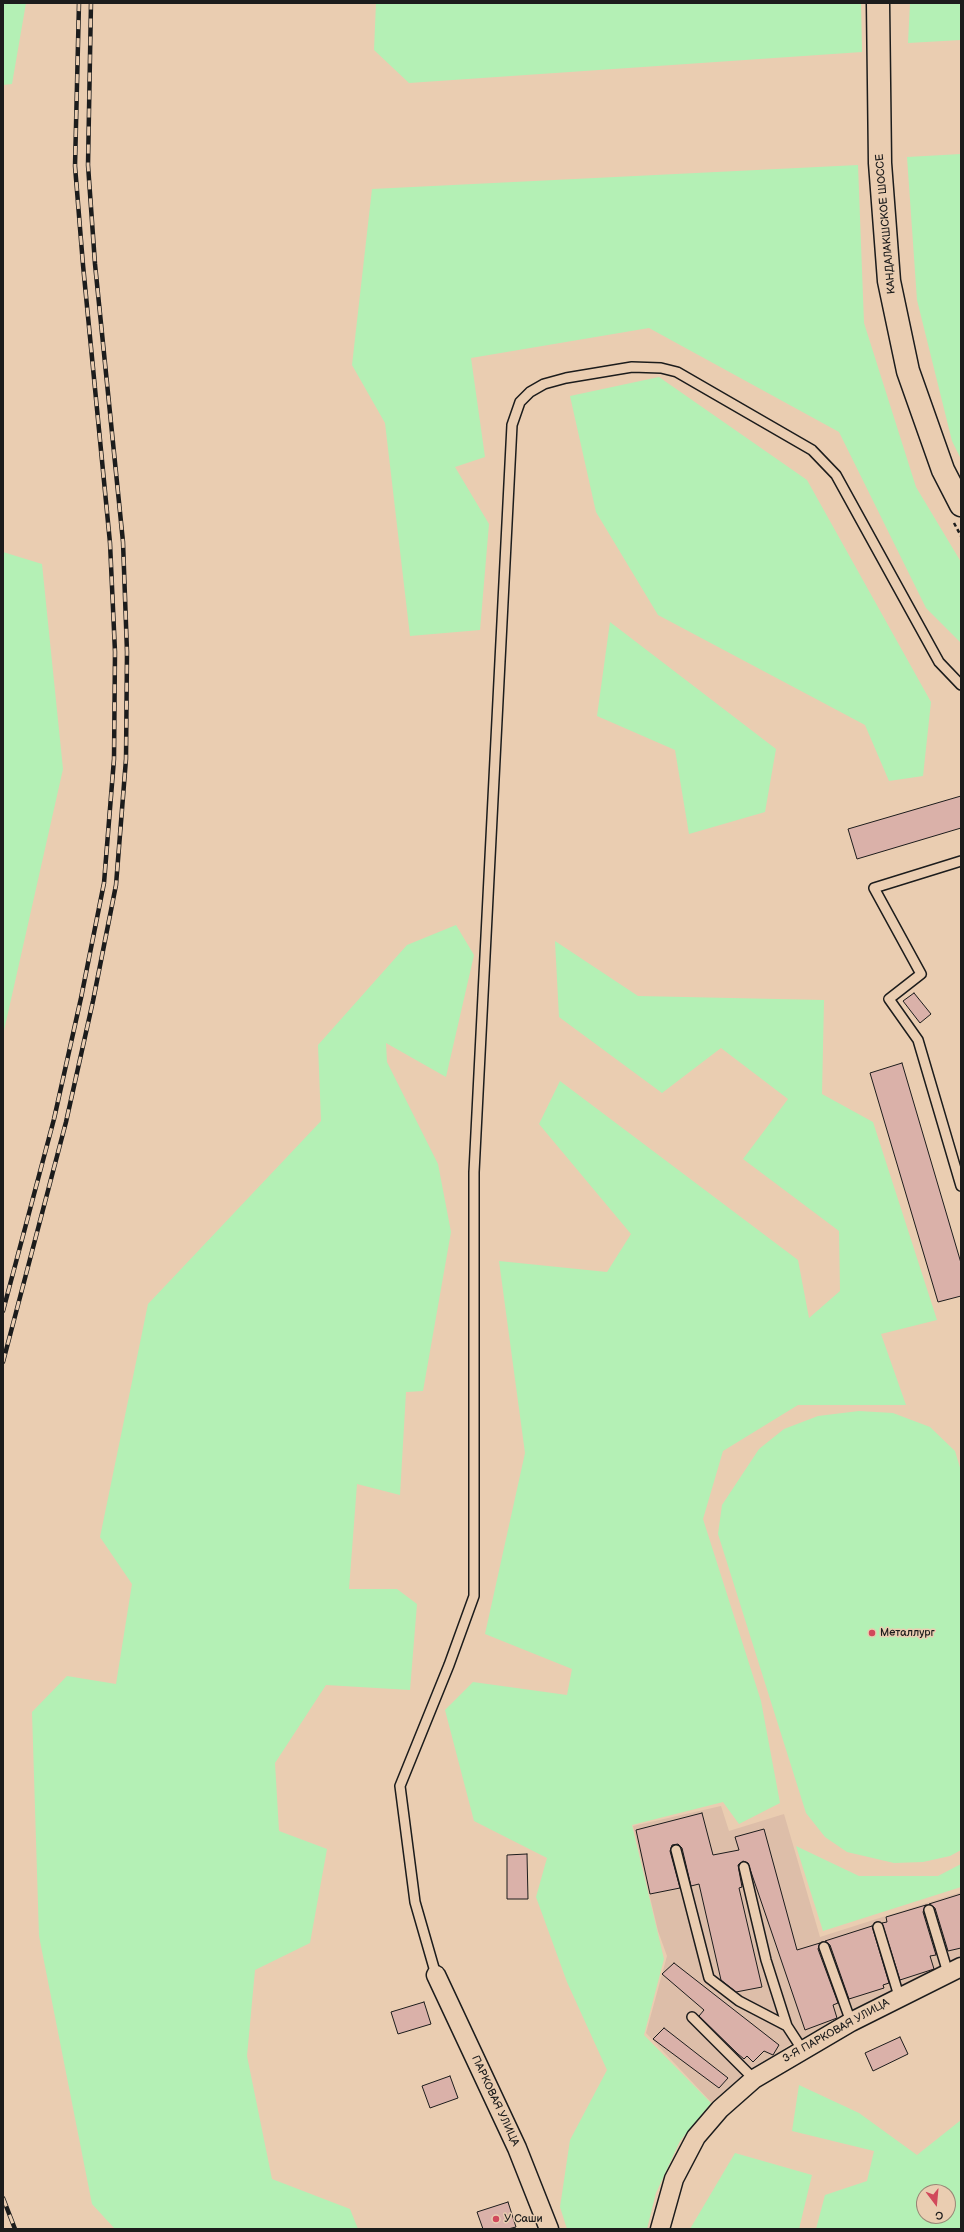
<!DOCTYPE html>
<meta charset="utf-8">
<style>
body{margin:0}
#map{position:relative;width:964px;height:2232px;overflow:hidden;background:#eacdb1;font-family:"Balsamiq Sans",sans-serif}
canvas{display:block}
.frame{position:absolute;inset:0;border:4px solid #1c1c1c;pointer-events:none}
.north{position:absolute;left:916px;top:2184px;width:40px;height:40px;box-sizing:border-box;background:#eacdb1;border:1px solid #988675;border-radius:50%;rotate:164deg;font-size:11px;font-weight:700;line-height:16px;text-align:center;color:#1c1c1c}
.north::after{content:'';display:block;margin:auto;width:14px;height:18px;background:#d1495b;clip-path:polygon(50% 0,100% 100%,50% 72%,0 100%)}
</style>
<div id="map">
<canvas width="964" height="2232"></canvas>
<div class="frame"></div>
<div class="north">С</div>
</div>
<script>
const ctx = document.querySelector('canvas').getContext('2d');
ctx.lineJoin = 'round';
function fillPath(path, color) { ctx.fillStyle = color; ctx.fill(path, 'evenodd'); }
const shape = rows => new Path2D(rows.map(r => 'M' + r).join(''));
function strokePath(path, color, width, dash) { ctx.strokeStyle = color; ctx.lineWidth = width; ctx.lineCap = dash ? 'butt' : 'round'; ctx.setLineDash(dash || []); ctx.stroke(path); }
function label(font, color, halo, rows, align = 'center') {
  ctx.font = font + ' "Balsamiq Sans",sans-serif'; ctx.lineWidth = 3; ctx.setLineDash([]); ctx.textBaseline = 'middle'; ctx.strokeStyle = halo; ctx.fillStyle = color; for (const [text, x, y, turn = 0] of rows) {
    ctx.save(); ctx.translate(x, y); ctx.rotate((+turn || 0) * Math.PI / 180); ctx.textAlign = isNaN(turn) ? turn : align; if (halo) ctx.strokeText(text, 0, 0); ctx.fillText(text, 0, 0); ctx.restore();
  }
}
fillPath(shape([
 [721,1806,729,1831,784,1814,820,1937,961,1892,961,1959,789,2045,711,2102,646,2033,667,1956,658,1931,633,1826]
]), '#ddbea9');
fillPath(shape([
 [3,3,26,3,12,84,3,85],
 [376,3,861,3,862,52,409,83,374,50],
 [910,3,961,3,961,40,908,43],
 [961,154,961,459,952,441,917,300,907,157],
 [858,165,864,323,916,487,961,562,961,643,926,608,839,432,649,328,471,358,485,457,455,467,489,524,480,630,410,636,385,423,352,365,372,189],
 [659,377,807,480,931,702,923,776,889,781,865,725,658,615,596,512,570,396],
 [3,552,42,564,63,769,3,1035],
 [610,622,776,749,765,812,689,834,675,750,597,716],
 [456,925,474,955,446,1077,386,1043,387,1062,438,1164,451,1232,423,1391,406,1392,400,1495,357,1484,349,1589,397,1589,417,1604,410,1690,326,1685,275,1763,279,1831,327,1849,310,1943,255,1970,247,2056,272,2179,350,2209,358,2229,115,2229,92,2204,39,1936,32,1712,67,1676,116,1684,132,1584,100,1537,148,1304,321,1121,318,1045,407,945],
 [555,941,638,996,824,1000,822,1094,873,1122,937,1320,881,1334,906,1405,798,1405,723,1451,703,1519,761,1701,780,1803,739,1824,723,1802,632,1825,664,1959,644,2035,711,2103,680,2141,656,2193,647,2229,567,2229,560,2207,570,2140,607,2070,567,1982,536,1897,547,1858,474,1821,445,1710,473,1682,567,1695,572,1669,485,1634,525,1453,499,1261,607,1272,631,1234,539,1124,560,1081,798,1260,809,1318,840,1291,839,1231,743,1159,788,1099,721,1048,662,1093,559,1017],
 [859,1411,893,1413,930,1427,955,1451,961,1471,961,1850,950,1856,923,1862,894,1863,847,1852,825,1837,806,1813,718,1534,722,1505,759,1449,784,1429,818,1416],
 [796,1846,859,1876,938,1876,961,1864,961,1887,823,1931],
 [799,2085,859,2113,917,2155,961,2120,961,2229,816,2229,825,2195,867,2181,874,2151,792,2131],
 [924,2192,948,2192,948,2216,924,2216],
 [735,2153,812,2175,799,2229,690,2229]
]), '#b4f0b5');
const building = shape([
 [961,796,961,828,857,859,848,829,961,796],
 [914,993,931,1014,920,1023,903,1001,914,993],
 [902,1063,961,1263,961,1296,938,1302,870,1073,902,1063],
 [702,1813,713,1855,739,1850,735,1837,764,1829,797,1950,820,1943,818,1949,838,2003,833,2005,837,2018,805,2030,748,1863,743,1861,738,1865,742,1887,739,1888,762,1987,736,1992,721,1980,699,1884,691,1886,682,1848,678,1844,672,1845,670,1851,680,1888,650,1894,636,1830,702,1813],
 [527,1854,528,1899,507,1899,507,1855,527,1854],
 [961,1894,961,1948,948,1951,935,1908,929,1904,961,1894],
 [926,1905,923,1912,936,1955,930,1956,934,1969,900,1980,882,1923,887,1922,886,1917,926,1905],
 [872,1926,889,1983,883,1985,884,1988,849,1999,830,1945,825,1941,872,1926],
 [674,1963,779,2045,773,2055,764,2051,753,2062,747,2056,744,2059,738,2054,699,2016,704,2010,662,1974,674,1963],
 [424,2002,431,2024,398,2034,391,2012,424,2002],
 [664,2028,728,2078,719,2088,653,2039,664,2028],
 [900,2037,908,2054,873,2071,865,2053,900,2037],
 [450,2076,458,2098,430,2108,422,2086,450,2076],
 [508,2202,516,2227,508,2229,483,2229,477,2212,508,2202]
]);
fillPath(building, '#dab1a9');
strokePath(building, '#1c1c1c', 1);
const service = shape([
 [961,861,874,888,921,974,889,999,918,1040,961,1186],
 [676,1850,709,1978,739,2001,787,2026],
 [744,1867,766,1960,787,2026,802,2049],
 [929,1910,948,1973],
 [878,1927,899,1996],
 [824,1947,851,2022],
 [436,1975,415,1902,400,1786,449,1665,474,1596,474,1172,512,425,520,402,530,392,544,384,566,378,632,367,661,368,677,372,812,450,836,475,939,662,961,685],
 [692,2017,754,2079]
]);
const minor = shape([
 [436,1975,517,2148,549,2229],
 [660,2229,674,2179,696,2137,720,2109,754,2079,851,2022,961,1967]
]);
const secondary = shape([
 [878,3,880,163,889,281,908,371,943,470,961,505]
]);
strokePath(service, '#1c1c1c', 12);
strokePath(minor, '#1c1c1c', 21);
strokePath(secondary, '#1c1c1c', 25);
strokePath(shape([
 [954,523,961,536]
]), '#1c1c1c', 2.5, [4, 3]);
strokePath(service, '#eacdb1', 9);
strokePath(minor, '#eacdb1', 18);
strokePath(secondary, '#eacdb1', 22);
const rail = shape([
 [3,1311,54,1119,81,998,104,883,114,759,115,652,110,543,83,265,75,166,79,3],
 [3,1362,66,1122,93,1001,116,885,126,759,127,652,123,542,95,264,88,165,91,3],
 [3,2198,15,2229]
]);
strokePath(rail, '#1c1c1c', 4.5);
strokePath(rail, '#eacdb1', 3, [9]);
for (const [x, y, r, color] of [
 [872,1633,4,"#d1495b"],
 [496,2219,4,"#d1495b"]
]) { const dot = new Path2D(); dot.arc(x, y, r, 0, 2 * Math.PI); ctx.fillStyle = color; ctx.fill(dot); strokePath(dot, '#eacdb1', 1.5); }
label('11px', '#1c1c1c', '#eacdb1', [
 ["КАНДАЛАКШСКОЕ ШОССЕ",886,224,-95],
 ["3-Я ПАРКОВАЯ УЛИЦА",836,2031,-29],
 ["ПАРКОВАЯ УЛИЦА",495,2101,65]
]);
label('11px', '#1c1c1c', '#eacdb1', [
 ["Металлург",880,1633],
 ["У Саши",504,2219]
], 'left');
</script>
